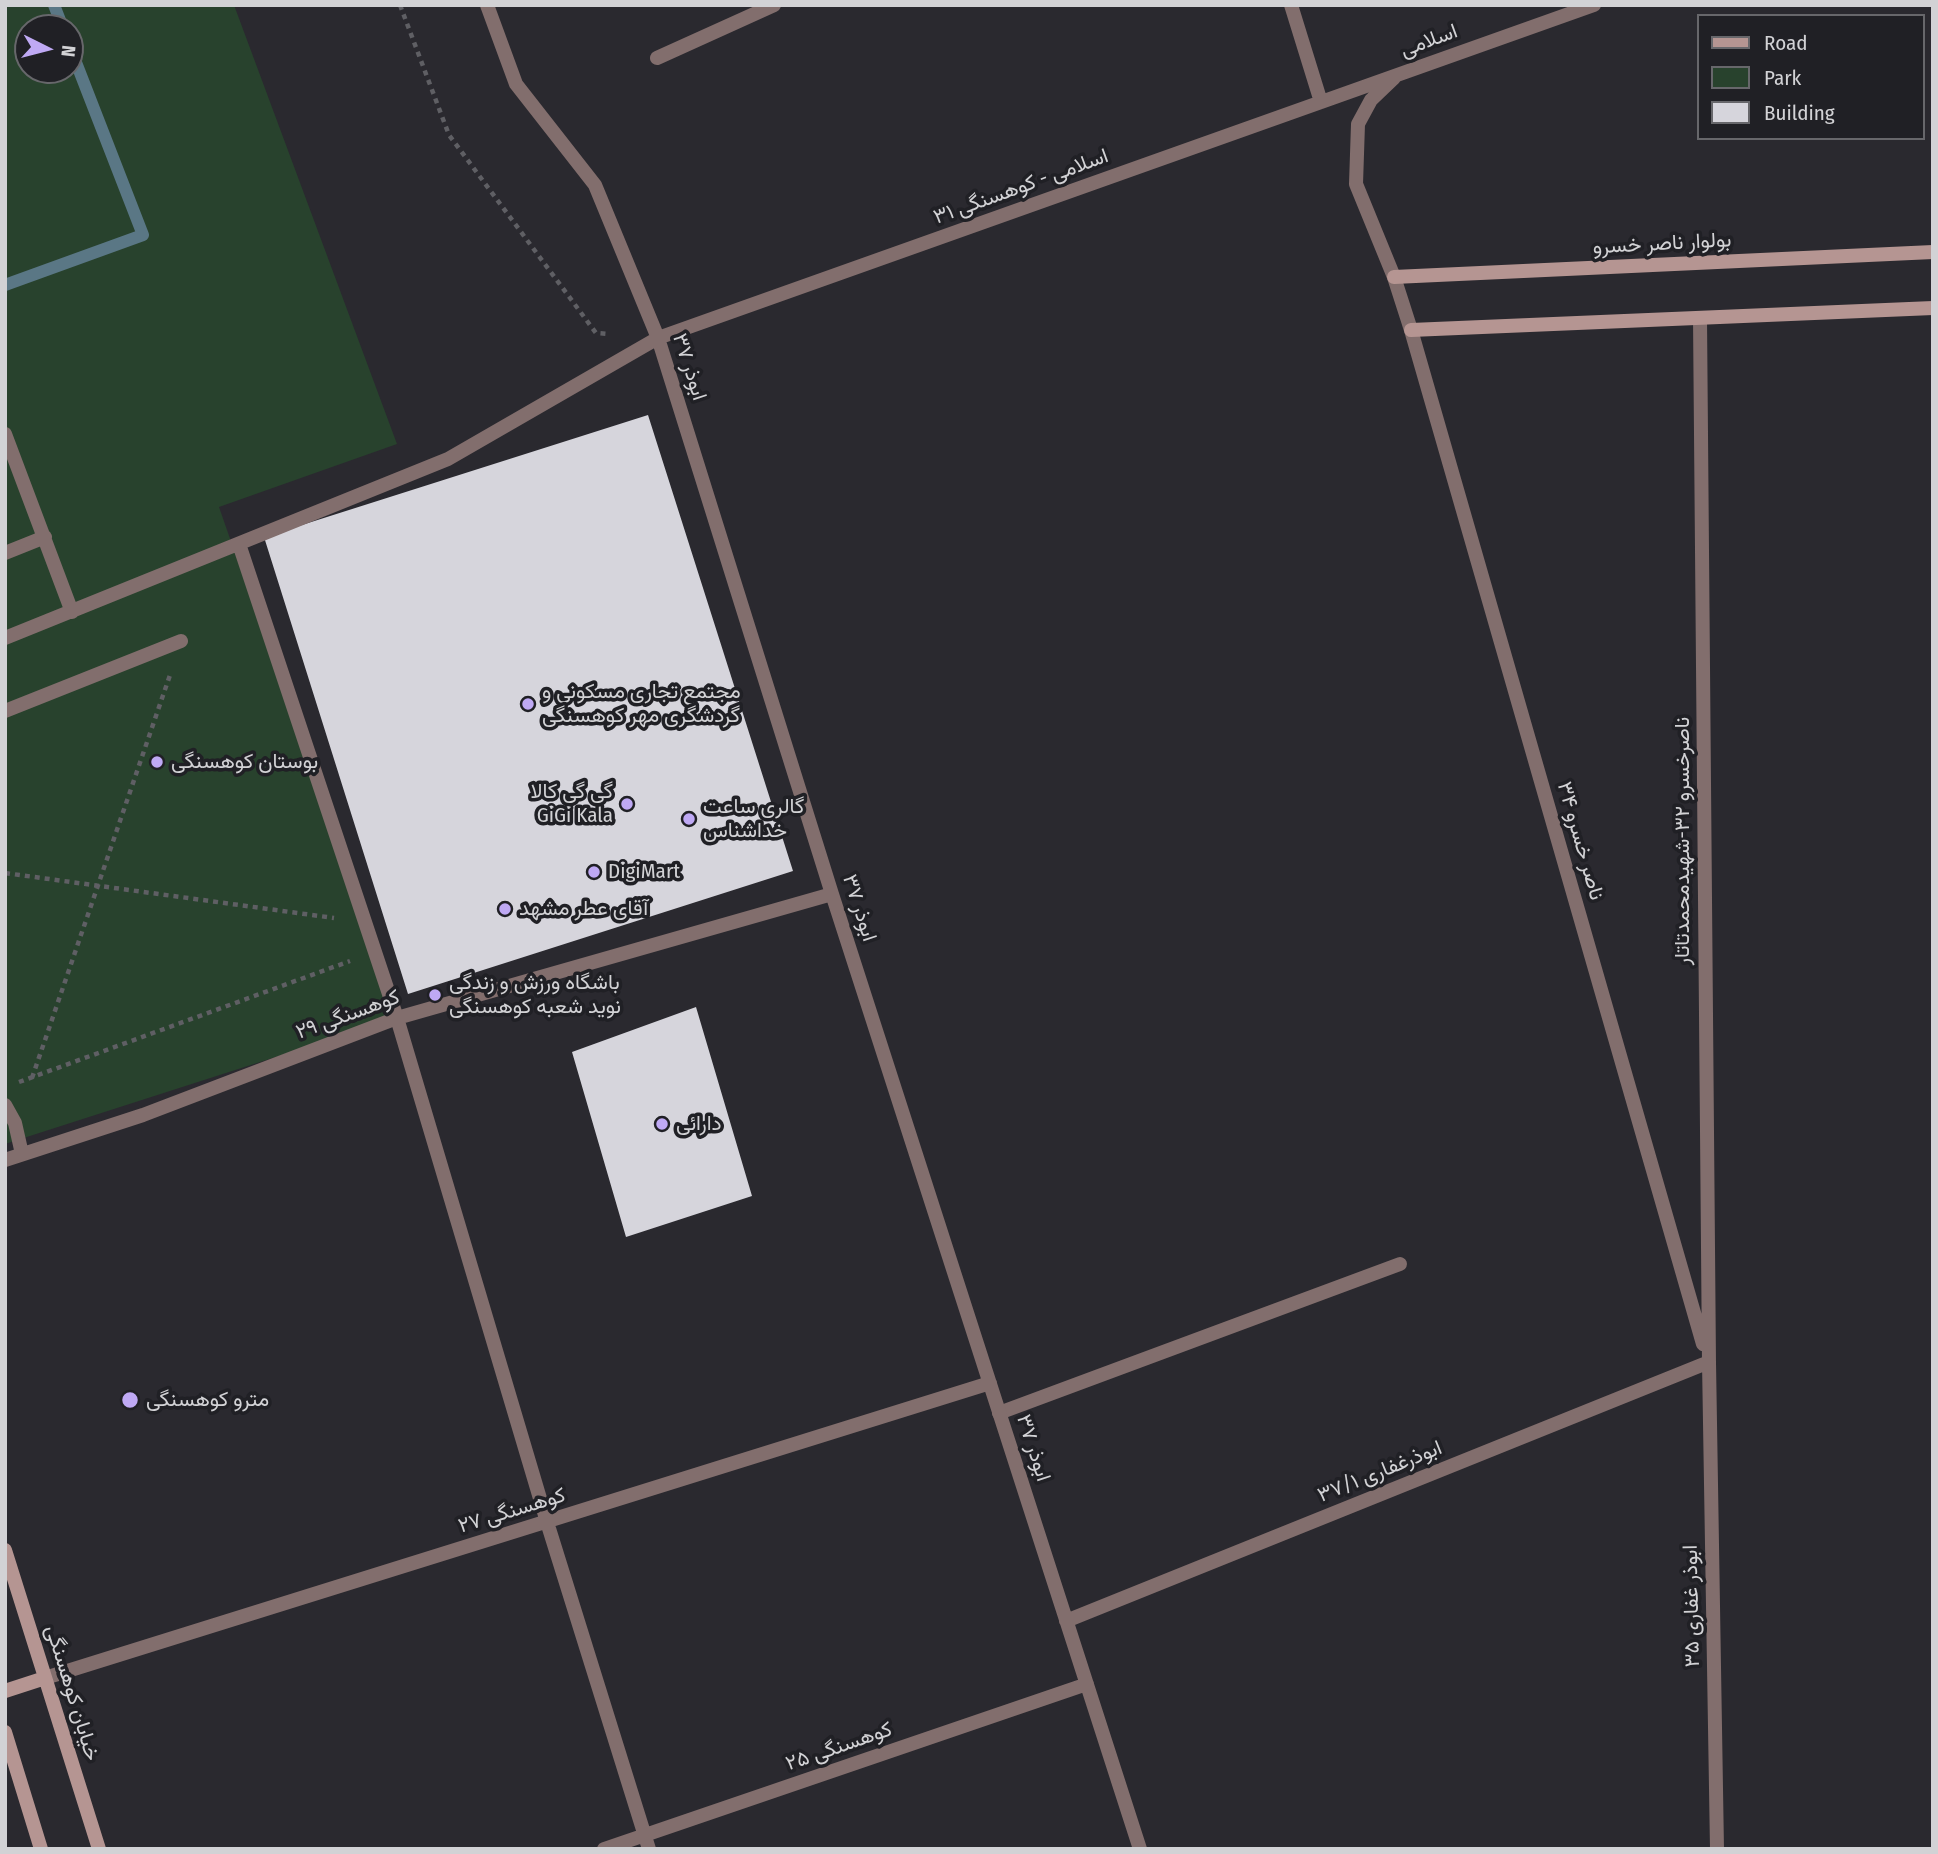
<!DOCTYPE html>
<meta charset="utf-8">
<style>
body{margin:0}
#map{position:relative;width:1938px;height:1854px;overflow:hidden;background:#2a292f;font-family:"Fira Sans Condensed",sans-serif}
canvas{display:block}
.frame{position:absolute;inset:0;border:7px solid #d2d2d5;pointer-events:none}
.legend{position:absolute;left:1697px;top:14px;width:228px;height:126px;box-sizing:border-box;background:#202025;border:2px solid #67676b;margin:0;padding:9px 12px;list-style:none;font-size:21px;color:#d2d2d5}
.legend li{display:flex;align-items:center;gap:14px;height:35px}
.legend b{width:35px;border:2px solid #67676b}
.north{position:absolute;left:14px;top:14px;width:70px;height:70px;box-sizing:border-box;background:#202025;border:2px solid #67676b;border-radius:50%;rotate:96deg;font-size:19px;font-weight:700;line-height:28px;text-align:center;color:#d2d2d5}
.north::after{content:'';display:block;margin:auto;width:24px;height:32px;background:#bfa9f4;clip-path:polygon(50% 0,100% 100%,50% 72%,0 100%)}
</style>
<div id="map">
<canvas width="1938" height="1854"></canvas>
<div class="frame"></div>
<ul class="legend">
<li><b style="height:9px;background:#b59592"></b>Road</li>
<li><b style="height:19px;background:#28422d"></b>Park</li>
<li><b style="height:19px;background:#d6d5dc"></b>Building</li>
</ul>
<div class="north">N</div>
</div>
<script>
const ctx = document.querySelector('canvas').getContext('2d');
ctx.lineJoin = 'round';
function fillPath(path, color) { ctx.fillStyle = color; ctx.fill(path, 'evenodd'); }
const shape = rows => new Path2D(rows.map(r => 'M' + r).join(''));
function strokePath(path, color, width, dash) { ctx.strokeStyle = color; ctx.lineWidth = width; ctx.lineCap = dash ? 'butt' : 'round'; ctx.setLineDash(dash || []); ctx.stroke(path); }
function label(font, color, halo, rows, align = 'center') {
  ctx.font = font + ' "Fira Sans Condensed",Vazirmatn,sans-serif'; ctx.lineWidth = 7; ctx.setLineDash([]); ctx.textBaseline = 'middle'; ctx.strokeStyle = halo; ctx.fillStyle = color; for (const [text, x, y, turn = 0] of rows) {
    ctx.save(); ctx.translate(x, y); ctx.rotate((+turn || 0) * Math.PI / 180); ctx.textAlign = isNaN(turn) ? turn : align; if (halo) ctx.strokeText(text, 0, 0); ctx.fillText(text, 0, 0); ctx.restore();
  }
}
fillPath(shape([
 [5,5,234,5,397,444,219,507,397,1018,5,1144],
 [28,28,70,28,70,70,28,70]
]), '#28422d');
strokePath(shape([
 [54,5,63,28],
 [5,285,143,235,70,47]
]), '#5a7785', 12);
fillPath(shape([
 [648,415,793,871,408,994,264,537],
 [696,1007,752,1196,626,1237,572,1052]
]), '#d6d5dc');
strokePath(shape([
 [400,5,449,135,596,333,609,334],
 [5,873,334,918],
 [32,1078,170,675],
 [19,1082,350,961]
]), '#5f5f64', 4.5, [5, 5]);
strokePath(shape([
 [999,1413,1400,1264]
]), '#826e6d', 14);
strokePath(shape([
 [487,5,516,84,595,185,658,338,832,894,1140,1849],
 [1291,5,1321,102],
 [657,58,774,5],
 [1394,78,1371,100,1358,124,1356,184,1394,277,1411,330,1703,1344],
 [1700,318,1709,1362,1717,1849],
 [5,434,72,612],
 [239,544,397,1018,547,1522,649,1849],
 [5,553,45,537],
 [5,638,448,459,658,338,1594,5],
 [5,711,181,641],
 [5,1105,15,1123,22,1154],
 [5,1160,143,1115,397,1018,832,894],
 [1066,1621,1709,1362],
 [45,1678,990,1383],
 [604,1849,1087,1684]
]), '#826e6d', 14);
strokePath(shape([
 [1394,277,1933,252],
 [1411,330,1933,308],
 [5,1550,99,1849],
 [5,1691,45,1678],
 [5,1732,41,1849]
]), '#b59592', 14);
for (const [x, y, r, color] of [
 [528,704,7,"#bfa9f4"],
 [157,762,7,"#bfa9f4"],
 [627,804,7,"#bfa9f4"],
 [689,819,7,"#bfa9f4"],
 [594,872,7,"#bfa9f4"],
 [505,909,7,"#bfa9f4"],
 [435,995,7,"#bfa9f4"],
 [662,1124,7,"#bfa9f4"],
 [130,1400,9,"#bfa9f4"]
]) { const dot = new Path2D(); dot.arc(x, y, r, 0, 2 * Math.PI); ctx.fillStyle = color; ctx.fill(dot); strokePath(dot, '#202025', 2.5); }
label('21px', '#d2d2d5', '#202025', [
 ["اسلامی",1429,41,-20],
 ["اسلامی - کوهسنگی ۳۱",1021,187,-20],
 ["بولوار ناصر خسرو",1662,244,-3],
 ["ابوذر ۳۷",689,367,72],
 ["ناصر خسرو ۳۴",1580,841,74],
 ["ناصرخسرو ۳۲-شهیدمحمدتاتار",1683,841,-90],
 ["ابوذر ۳۷",859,908,72],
 ["کوهسنگی ۲۹",348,1015,-20],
 ["ابوذر ۳۷",1033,1448,72],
 ["ابوذرغفاری ۳۷/۱",1380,1472,-22],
 ["کوهسنگی ۲۷",512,1511,-17],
 ["ابوذر غفاری ۳۵",1692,1606,-91],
 ["خیابان کوهسنگی",72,1693,73],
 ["کوهسنگی ۲۵",839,1747,-19]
]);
label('21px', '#d2d2d5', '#202025', [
 ["مجتمع تجاری مسکونی و",542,692],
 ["گردشگری مهر کوهسنگی",542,716],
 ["بوستان کوهسنگی",171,762],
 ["گی گی کالا",613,792,"right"],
 ["GiGi Kala",613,816,"right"],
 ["گالری ساعت",703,807],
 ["خداشناس",703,831],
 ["DigiMart",608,872],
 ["آقای عطر مشهد",519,909],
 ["باشگاه ورزش و زندگی",449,983],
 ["نوید شعبه کوهسنگی",449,1007],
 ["دارائی",676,1124],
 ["مترو کوهسنگی",146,1400]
], 'left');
</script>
